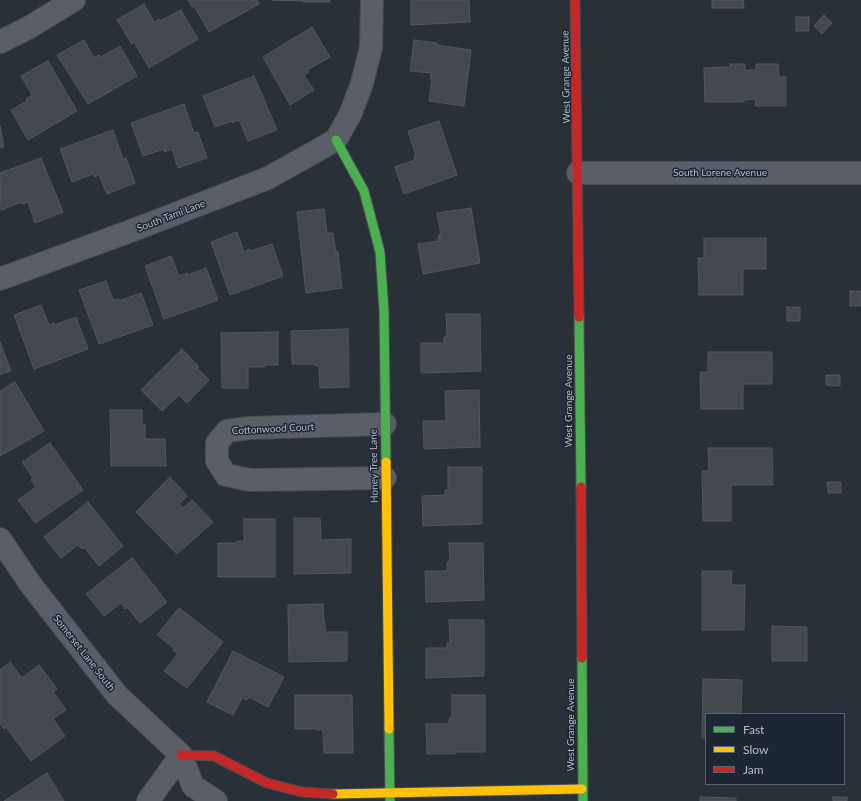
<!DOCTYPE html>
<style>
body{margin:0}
#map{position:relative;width:861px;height:801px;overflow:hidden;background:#2a3038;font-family:Lato,sans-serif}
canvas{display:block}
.legend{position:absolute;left:705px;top:713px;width:140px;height:72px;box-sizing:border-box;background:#1d2633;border:1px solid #59626f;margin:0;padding:5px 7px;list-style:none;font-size:12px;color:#b4bcc9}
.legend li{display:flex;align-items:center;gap:8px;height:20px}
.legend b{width:20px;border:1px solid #59626f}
</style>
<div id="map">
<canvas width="861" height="801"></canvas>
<ul class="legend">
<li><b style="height:5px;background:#4caf50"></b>Fast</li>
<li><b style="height:5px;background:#ffc107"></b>Slow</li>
<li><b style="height:5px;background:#c62828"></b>Jam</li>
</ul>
</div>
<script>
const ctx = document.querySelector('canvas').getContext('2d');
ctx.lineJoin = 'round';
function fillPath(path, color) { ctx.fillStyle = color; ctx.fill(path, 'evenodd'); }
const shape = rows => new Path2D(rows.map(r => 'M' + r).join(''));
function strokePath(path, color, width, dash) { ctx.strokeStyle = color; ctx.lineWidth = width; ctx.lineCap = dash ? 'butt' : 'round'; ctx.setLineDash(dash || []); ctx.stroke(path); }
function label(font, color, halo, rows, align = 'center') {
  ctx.font = font + ' Lato,sans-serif'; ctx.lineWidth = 3; ctx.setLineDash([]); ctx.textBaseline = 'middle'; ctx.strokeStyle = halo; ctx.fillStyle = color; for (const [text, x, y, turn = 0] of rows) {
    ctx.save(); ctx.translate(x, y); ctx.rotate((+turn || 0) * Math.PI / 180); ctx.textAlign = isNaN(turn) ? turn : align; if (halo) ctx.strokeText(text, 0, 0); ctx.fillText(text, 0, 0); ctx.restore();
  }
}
const building = shape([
 [188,0,257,0,259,4,209,32,194,6,192,7,188,0],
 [272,0,330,0,330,2,303,2,303,1,272,0],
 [411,0,469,0,470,22,411,25,411,0],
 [712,0,743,0,744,8,712,8,712,0],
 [144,4,154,22,159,19,160,21,181,10,198,39,149,68,134,42,132,44,117,20,144,4],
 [824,15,832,23,822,34,814,26,824,15],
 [796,17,809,17,809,31,796,31,796,17],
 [312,27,330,57,307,70,309,72,304,75,314,90,290,105,263,57,312,27],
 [84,40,94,58,99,55,101,57,120,46,137,76,88,104,57,55,84,40],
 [414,40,437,43,437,45,471,50,464,106,429,101,432,79,430,79,431,73,410,71,414,40],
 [48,61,77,111,28,140,11,110,27,101,26,99,32,95,21,76,48,61],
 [730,64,745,64,745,70,756,70,756,64,778,64,779,77,786,77,786,106,756,106,755,99,744,100,744,102,705,102,704,68,730,67,730,64],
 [254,76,277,130,248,141,239,120,232,123,232,121,215,127,203,96,254,76],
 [184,104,194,133,198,132,207,158,178,168,172,149,164,152,164,149,143,156,131,123,184,104],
 [439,121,457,175,404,194,395,167,415,160,414,156,416,155,408,131,439,121],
 [0,126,4,147,0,148,0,126],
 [113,130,123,159,126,158,135,183,107,194,99,175,94,177,93,174,72,182,60,149,113,130],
 [41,158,63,212,35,223,28,202,22,204,22,202,1,210,0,173,41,158],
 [471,208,480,263,423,274,418,244,439,241,438,235,441,235,437,213,471,208],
 [324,209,327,233,333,233,336,252,338,252,342,288,306,293,297,212,324,209],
 [237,232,244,252,249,249,250,251,272,244,283,276,230,295,211,242,237,232],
 [704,238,766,238,766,269,743,269,743,295,699,295,698,258,704,258,704,238],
 [171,256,179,276,187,273,188,275,206,268,218,300,164,319,145,266,171,256],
 [106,281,113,300,119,299,119,301,141,293,153,325,99,344,79,290,106,281],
 [850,291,861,291,861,306,850,306,850,291],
 [41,305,49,325,54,323,55,325,76,317,88,349,34,369,14,315,41,305],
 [787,307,800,307,800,321,787,321,787,307],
 [446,314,480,314,481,371,421,373,421,343,444,343,444,337,447,337,446,314],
 [348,329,349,387,320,388,319,366,315,366,314,364,292,364,291,331,348,329],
 [278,332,278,365,265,365,265,367,248,367,248,388,222,388,221,333,278,332],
 [0,342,11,371,0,375,0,342],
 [182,349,199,367,197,368,209,380,187,403,179,395,162,411,141,390,182,349],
 [708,352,772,352,772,384,743,384,743,409,701,409,700,372,708,372,708,352],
 [826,375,840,375,840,386,826,385,826,375],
 [15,382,44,431,0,456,0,391,15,382],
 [479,390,480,447,424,449,423,421,446,421,445,391,479,390],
 [110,410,142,410,142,424,145,424,145,439,165,439,166,466,111,466,110,410],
 [50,443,83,490,35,523,18,500,36,487,31,480,33,478,22,462,50,443],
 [708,448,772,448,773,485,731,485,731,521,703,521,702,471,709,471,708,448],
 [448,467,482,467,482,524,423,526,422,496,445,495,445,490,448,490,448,467],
 [170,477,187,496,179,504,183,508,192,500,213,522,177,554,136,512,170,477],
 [827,482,841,482,841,493,828,493,827,482],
 [88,502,123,546,99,566,84,547,82,549,78,545,61,558,44,537,88,502],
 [294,518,320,518,321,540,351,539,351,573,294,574,294,518],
 [244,519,275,519,275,577,218,577,218,543,237,543,237,541,244,541,244,519],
 [449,543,483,543,484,600,426,602,425,571,447,571,447,562,450,562,449,543],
 [132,558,167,602,140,623,127,607,125,609,121,603,104,616,86,594,132,558],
 [702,571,732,571,731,585,745,585,744,630,702,630,702,571],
 [323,604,324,623,325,623,325,632,347,632,347,661,289,662,288,605,323,604],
 [179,608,223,642,187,688,164,671,178,654,173,650,174,648,157,635,179,608],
 [449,620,484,620,484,676,426,678,426,648,447,648,447,643,450,643,449,620],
 [772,626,807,627,807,661,772,661,772,626],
 [233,651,284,677,268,707,249,697,247,700,242,698,233,715,207,702,233,651],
 [10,662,22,678,39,665,57,689,53,692,66,710,53,719,65,736,31,761,6,727,4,729,0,723,0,670,10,662],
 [703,679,742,680,741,714,706,714,706,738,702,738,703,679],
 [295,695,352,695,353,753,324,753,323,730,318,730,318,729,295,729,295,695],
 [452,695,485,695,485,752,455,752,455,754,427,754,426,724,449,724,449,718,452,718,452,695],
 [47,773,64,801,4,801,47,773],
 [700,797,736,798,736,801,700,801,700,797],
 [833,797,847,797,847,801,833,801,833,797]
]);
fillPath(building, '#444950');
strokePath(building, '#52575f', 1);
const street = shape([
 [0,42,28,28,74,0],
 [578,173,861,173],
 [0,279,136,229,268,178,336,140,351,113,362,83,371,47,372,0],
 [385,424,249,428,227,431,217,443,217,461,226,475,250,480,385,478],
 [0,539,31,585,117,695,181,755,193,786,216,801],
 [148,801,181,755]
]);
const fast = shape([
 [336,140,364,191,380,252,384,311,386,462],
 [579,317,581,487],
 [582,658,583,801],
 [389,729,390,801]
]);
const slow = shape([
 [386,462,389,729],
 [333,794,582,789]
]);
const jam = shape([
 [575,0,579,317],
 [581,487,582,658],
 [181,755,214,756,267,783,302,792,333,794]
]);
strokePath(street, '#484c53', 24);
strokePath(fast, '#484c53', 11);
strokePath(slow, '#484c53', 11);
strokePath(jam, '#484c53', 11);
strokePath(street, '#5a5e66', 22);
strokePath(fast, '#4caf50', 9);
strokePath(slow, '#ffc107', 9);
strokePath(jam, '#c62828', 9);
label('10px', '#b4bcc9', '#1d2633', [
 ["West Grange Avenue",566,77,-91],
 ["South Lorene Avenue",720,173],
 ["South Tami Lane",171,216,-21],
 ["West Grange Avenue",569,401,-90],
 ["Cottonwood Court",273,429,-3],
 ["Honey Tree Lane",374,466,-91],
 ["Somerset Lane South",84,653,52],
 ["West Grange Avenue",571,725,-90]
]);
</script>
